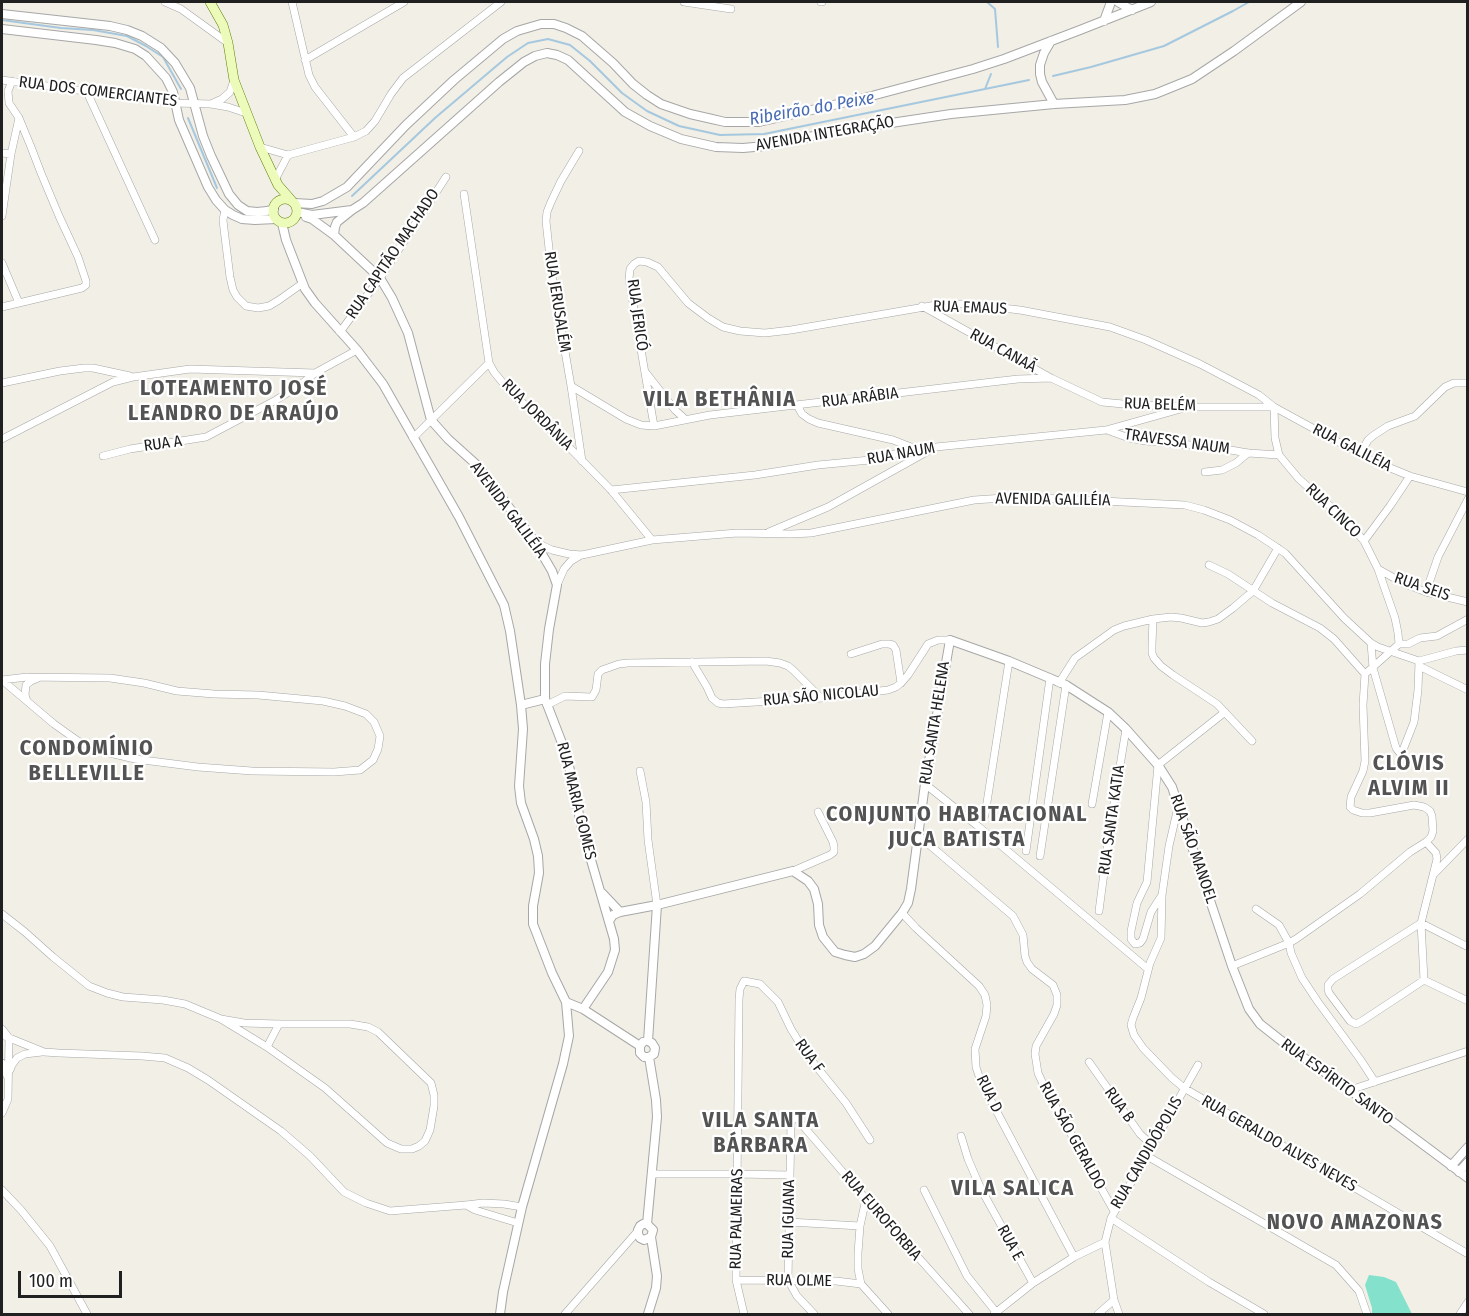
<!DOCTYPE html>
<meta charset="utf-8">
<style>
body{margin:0}
#map{position:relative;width:1469px;height:1316px;overflow:hidden;background:#f1efe6;font-family:"Fira Sans Condensed",sans-serif}
canvas{display:block}
.frame{position:absolute;inset:0;border:3px solid #202020;pointer-events:none}
.scale{position:absolute;left:18px;top:1271px;width:104px;height:27px;box-sizing:border-box;border:3px solid #202020;border-top:0;padding-left:8px;font-size:18px;line-height:21px;white-space:nowrap;color:#202020;-webkit-text-stroke:4px #fff;paint-order:stroke}
</style>
<div id="map">
<canvas width="1469" height="1316"></canvas>
<div class="frame"></div>
<div class="scale">100 m</div>
</div>
<script>
const ctx = document.querySelector('canvas').getContext('2d');
ctx.lineJoin = 'round';
function fillPath(path, color) { ctx.fillStyle = color; ctx.fill(path, 'evenodd'); }
const shape = rows => new Path2D(rows.map(r => 'M' + r).join(''));
function strokePath(path, color, width, dash) { ctx.strokeStyle = color; ctx.lineWidth = width; ctx.lineCap = dash ? 'butt' : 'round'; ctx.setLineDash(dash || []); ctx.stroke(path); }
function label(font, color, halo, rows, align = 'center') {
  ctx.font = font + ' "Fira Sans Condensed",sans-serif'; ctx.lineWidth = 4.5; ctx.setLineDash([]); ctx.textBaseline = 'middle'; ctx.strokeStyle = halo; ctx.fillStyle = color; for (const [text, x, y, turn = 0] of rows) {
    ctx.save(); ctx.translate(x, y); ctx.rotate((+turn || 0) * Math.PI / 180); ctx.textAlign = isNaN(turn) ? turn : align; if (halo) ctx.strokeText(text, 0, 0); ctx.fillText(text, 0, 0); ctx.restore();
  }
}
fillPath(shape([
 [1369,1275,1384,1277,1396,1282,1412,1314,1372,1314,1372,1308,1365,1285]
]), '#83e1cc');
strokePath(shape([
 [987,2,995,9,998,47],
 [2,20,61,28,93,30,127,36,146,46,163,57,181,89],
 [1053,76,1091,67,1164,46,1233,11,1249,2],
 [985,89,1029,80],
 [188,118,217,188],
 [352,196,435,118,507,57,528,43,548,39,570,45,590,61,622,93,647,111,679,126,720,135,764,134,985,89,991,74]
]), '#a6c8df', 2);
const minor = shape([
 [165,2,181,9,228,43],
 [292,2,309,75,315,87,354,137],
 [684,2,731,9],
 [821,2,822,2],
 [305,60,404,2],
 [2,80,175,103,211,104,228,107,246,113],
 [86,90,155,240],
 [211,104,222,99,230,92,234,80],
 [260,147,288,155,354,137,366,131,375,121,391,94,403,78,501,2],
 [579,151,561,181,551,202,547,212,546,221,552,276,571,386,582,461],
 [2,153,11,154],
 [275,180,288,155],
 [464,194,489,363,494,372,507,388,563,441,611,490,652,540],
 [225,210,223,220,224,229,230,277,233,290,237,297,246,306,258,308,269,306,279,300,303,283],
 [2,216,11,154,19,118],
 [2,263,19,303],
 [922,306,1051,378,1102,402,1123,404,1188,407,1274,407],
 [2,307,82,288,86,285,86,281,78,257,59,216,41,173,31,147,19,118,9,103,8,91,12,81],
 [340,332,380,278,446,177],
 [646,373,675,410,685,419],
 [2,383,60,371,84,368,93,368,130,376],
 [571,386,626,419,641,425,654,426,710,415,1018,379,1051,378],
 [797,405,802,414,809,419,818,423,893,440,916,449],
 [654,426,629,279,630,269,634,264,639,261,647,262,658,267,688,303,708,318,723,327,740,331,765,333,791,330,942,304,967,304,1020,310,1110,327,1146,340,1200,364,1242,386,1259,395,1274,407,1373,461,1410,476,1468,492],
 [1107,430,1129,438,1146,441,1213,447,1248,453,1279,455],
 [413,438,489,363],
 [2,439,113,382,133,377,190,369,315,373,357,350],
 [1360,454,1368,440,1374,435,1388,426,1415,416,1445,387,1454,383,1468,383],
 [103,456,130,449,206,437,276,400,300,385,315,373],
 [1205,472,1222,470,1236,463,1248,453],
 [611,490,755,475,818,465,870,460,916,449,1106,430,1188,407],
 [769,532,828,507,932,449],
 [1364,541,1390,506,1410,476],
 [535,542,552,550,569,554,582,555,652,540,737,533,791,534,811,533,974,500,1019,497,1185,505,1204,510,1230,520,1258,535,1285,553,1344,618,1371,643,1378,647,1419,661],
 [1209,565,1228,574,1272,603,1320,628,1334,639,1365,674,1399,644,1398,633,1395,618,1378,569,1364,541,1345,519,1299,479,1279,455,1275,438,1274,407],
 [1378,569,1403,583,1426,592,1468,602],
 [557,585,564,569,571,561,581,555],
 [1426,592,1438,557,1468,499],
 [1153,619,1152,645,1152,653,1154,658,1161,666,1173,675,1217,704,1252,741],
 [1371,643,1373,668,1396,748,1399,752,1403,750,1414,722,1418,690,1419,661],
 [1399,644,1408,644,1420,638,1437,636,1468,619],
 [851,654,882,644,889,644,893,645,896,650,901,683],
 [1419,661,1456,651,1468,650],
 [692,662,707,687,712,698,718,703,723,704,821,698,888,690,896,687,901,683,908,675,928,644,938,640,950,640],
 [1419,666,1468,690],
 [27,677,110,678,144,683,177,691,214,694,258,695,323,701,345,706,366,714,374,722,380,736,378,749,373,760,360,770,334,772,252,771,198,767,135,759,101,751,78,741,54,724,2,680,27,677],
 [1059,683,1075,658,1114,630,1124,626,1153,619,1171,617,1181,618,1202,623,1209,622,1218,619,1233,608,1253,591,1278,548],
 [27,701,25,695,26,685,31,681,38,678],
 [547,705,565,696,592,697,596,690,598,674,602,670,619,664,628,663,766,661,780,663,788,666,793,670,821,698],
 [640,771,646,802,648,840,657,905],
 [925,784,979,827,1148,969],
 [1092,804,1108,712],
 [1178,807,1169,846,1162,895,1161,938,1150,963,1141,998,1133,1018,1131,1025,1134,1035,1143,1048,1172,1078,1184,1088,1468,1254],
 [985,815,1009,661],
 [919,836,1013,916,1023,935,1025,956,1027,962,1032,969,1053,985,1057,995,1057,1005,1054,1014,1036,1046,1035,1054,1038,1073,1043,1084,1114,1211],
 [1426,842,1436,853,1437,859,1421,923,1424,980,1468,1001],
 [1026,851,1050,678],
 [1040,856,1066,685],
 [793,871,830,855,834,852,834,847,833,842,818,812],
 [1434,874,1468,839],
 [1162,895,1151,912,1143,939,1140,943,1135,944,1131,939,1131,931,1137,903,1147,882,1158,765,1225,712],
 [1256,909,1279,925,1289,943,1291,953,1302,978,1318,1002,1360,1059,1375,1082],
 [1099,911,1109,834,1126,729],
 [902,913,916,928,979,986,985,995,987,1005,986,1016,975,1049,976,1067,981,1082,1074,1257],
 [2,914,25,932,53,957,89,986,107,993,123,997,163,1000,185,1004,221,1019],
 [1232,966,1289,943,1296,939,1360,894,1410,852,1426,842,1431,837,1433,831,1432,816,1430,811,1424,807,1414,805,1370,813,1362,813,1353,810,1350,807,1351,797,1363,771,1365,761,1363,705,1365,674],
 [1424,980,1362,1021,1356,1024,1350,1021,1329,993,1328,990,1328,985,1333,979,1421,923,1468,947],
 [221,1019,244,1023,279,1024,350,1024,368,1027,378,1032,431,1083,434,1095,434,1106,430,1130,425,1141,419,1146,412,1149,401,1149,387,1143,325,1088,267,1047,221,1019],
 [2,1029,9,1038,8,1099,2,1113],
 [2,1035,44,1052,59,1053,142,1056,165,1058,188,1068,208,1080,281,1131,310,1156,344,1192,366,1203,390,1211,466,1205,483,1203,504,1204,522,1207],
 [267,1047,279,1024],
 [1089,1062,1140,1134,1152,1145],
 [2,1063,7,1076],
 [10,1070,12,1065,17,1058,25,1054,42,1052],
 [1350,1090,1468,1051],
 [961,1136,968,1159,981,1189,1033,1283],
 [1147,1156,1336,1265,1359,1291,1367,1314],
 [652,1174,738,1174,790,1175],
 [2,1190,21,1210,50,1246,87,1314],
 [924,1190,967,1276,996,1312],
 [866,1199,860,1226,858,1253,858,1269,861,1284,888,1314],
 [466,1205,475,1210,518,1223],
 [1111,1218,1209,1282,1264,1314],
 [789,1222,860,1226],
 [736,1280,836,1281,861,1284],
 [565,1314,637,1232],
 [744,1314,736,1280,739,999,740,989,744,981,760,984,778,1002,791,1029,807,1055,846,1103,870,1140],
 [814,1314,797,1296,788,1280,791,1123,792,1119,795,1117,798,1120,866,1199,969,1314],
 [994,1314,1033,1283,1074,1257,1105,1242],
 [1098,1314,1114,1300],
 [1119,1314,1114,1300,1105,1242,1111,1218,1198,1065],
 [1460,1314,1468,1302]
]);
const tertiary = shape([
 [1118,2,1132,10],
 [2,14,110,26,127,30,142,36,161,48,175,63,190,88,203,136,211,156,229,194,238,205,247,211,257,212,267,211,274,209],
 [1104,21,1111,2],
 [2,29,96,40,115,43,135,49,146,56,166,78,173,92,179,120,208,187,216,200,225,210,233,215,242,219,255,220,276,219],
 [1051,41,1044,53,1040,65,1040,74,1042,82,1054,104],
 [294,203,312,204,323,201,347,187,406,125,454,80,503,39,517,31,541,24,554,24,566,28,582,36,613,63,633,84,647,95,661,104,690,114,712,119,725,122,759,122,864,98,973,69,1004,59,1080,30,1151,2],
 [297,212,312,215,352,210,363,203,499,82,524,62,535,56,547,53,557,55,568,60,625,112,650,126,681,139,716,147,743,148,765,146,838,131,951,114,1054,104,1125,100,1155,94,1192,79,1234,51,1301,2],
 [306,217,312,219,334,235,380,278,392,298,408,333,431,420,448,439,478,466,535,542,552,571,557,585,549,629,545,664,545,699,567,756,582,829,614,939,615,950,608,972,583,1009],
 [282,223,286,240,305,289,315,303,357,350,383,384,459,517,504,605,510,631,521,705,523,729,519,786,521,803,534,839,538,856,539,873,533,906,533,924,552,973,566,1002,583,1009,640,1046],
 [334,235,335,227,337,222,352,210],
 [521,705,545,699],
 [602,893,620,912],
 [609,921,613,915,620,912,657,905,793,871,808,881,814,889,818,904,819,925,823,937,835,952,845,955,855,957,864,954,875,946,902,913,908,903,911,889,925,784,950,640,1009,661,1066,685,1108,712,1126,729,1158,765,1172,787,1232,966,1249,1009,1260,1024,1293,1050,1350,1090,1468,1178],
 [648,1041,657,905],
 [648,1041,652,1043,655,1048,654,1054,649,1057],
 [643,1042,640,1046,640,1053,644,1057,649,1057],
 [1451,1166,1468,1147],
 [1459,1172,1468,1162],
 [647,1224,657,1117,656,1100,649,1057],
 [647,1224,653,1230,651,1237,657,1276,656,1288,648,1314],
 [647,1224,643,1224,640,1226,638,1230,638,1234,640,1238,644,1240,651,1237],
 [500,1314,503,1292,522,1207,563,1064,569,1036,566,1002]
]);
const secondary = shape([
 [210,2,223,25,228,43,234,80,260,147,278,185,292,201],
 '273 211a12 12 0 1 1 24 0a12 12 0 1 1-24 0Z'
]);
strokePath(minor, '#a7a7a7', 8);
strokePath(tertiary, '#a7a7a7', 10);
strokePath(secondary, '#5a7b02', 10);
strokePath(minor, '#fff', 7);
strokePath(tertiary, '#fff', 8);
strokePath(secondary, '#edfbba', 9);
label('16px', '#202020', '#fff', [
 ["RUA DOS COMERCIANTES",98,92,7],
 ["AVENIDA INTEGRAÇÃO",825,134,-10],
 ["RUA CAPITÃO MACHADO",393,254,-56],
 ["RUA JERUSALÉM",557,302,81],
 ["RUA EMAUS",970,308,2],
 ["RUA JERICÓ",637,315,82],
 ["RUA CANAÃ",1003,351,29],
 ["RUA ARÁBIA",860,398,-7],
 ["RUA BELÉM",1160,405,2],
 ["RUA JORDÂNIA",537,415,45],
 ["TRAVESSA NAUM",1177,442,8],
 ["RUA A",163,444,-8],
 ["RUA GALILÉIA",1352,448,27],
 ["RUA NAUM",901,454,-10],
 ["AVENIDA GALILÉIA",1053,500,1],
 ["AVENIDA GALILÉIA",508,510,53],
 ["RUA CINCO",1333,511,44],
 ["RUA SEIS",1422,587,19],
 ["RUA SÃO NICOLAU",821,696,-5],
 ["RUA SANTA HELENA",935,723,-81],
 ["RUA MARIA GOMES",576,801,76],
 ["RUA SANTA KATIA",1112,820,-82],
 ["RUA SÃO MANOEL",1193,849,71],
 ["RUA F",809,1056,54],
 ["RUA ESPÍRITO SANTO",1337,1082,36],
 ["RUA D",989,1094,64],
 ["RUA B",1119,1105,54],
 ["RUA SÃO GERALDO",1072,1136,61],
 ["RUA GERALDO ALVES NEVES",1279,1144,30],
 ["RUA CANDIDÓPOLIS",1147,1153,-60],
 ["RUA EUROFORBIA",881,1216,49],
 ["RUA PALMEIRAS",737,1219,-89],
 ["RUA IGUANA",789,1219,-89],
 ["RUA E",1010,1243,61],
 ["RUA OLME",799,1281,1]
]);
label('italic 18px', '#496cb3', '#fff', [
 ["Ribeirão do Peixe",812,109,-10]
]);
ctx.letterSpacing = '1.5px';
label('bold 22px', '#535353', '#fff', [
 ["LOTEAMENTO JOSÉ",234,389],
 ["LEANDRO DE ARAÚJO",234,414],
 ["VILA BETHÂNIA",720,400],
 ["CONDOMÍNIO",87,749],
 ["BELLEVILLE",87,774],
 ["CLÓVIS",1409,764],
 ["ALVIM II",1409,789],
 ["CONJUNTO HABITACIONAL",957,815],
 ["JUCA BATISTA",957,840],
 ["VILA SANTA",761,1121],
 ["BÁRBARA",761,1146],
 ["VILA SALICA",1013,1189],
 ["NOVO AMAZONAS",1355,1223]
]);
ctx.letterSpacing = '0px';
</script>
